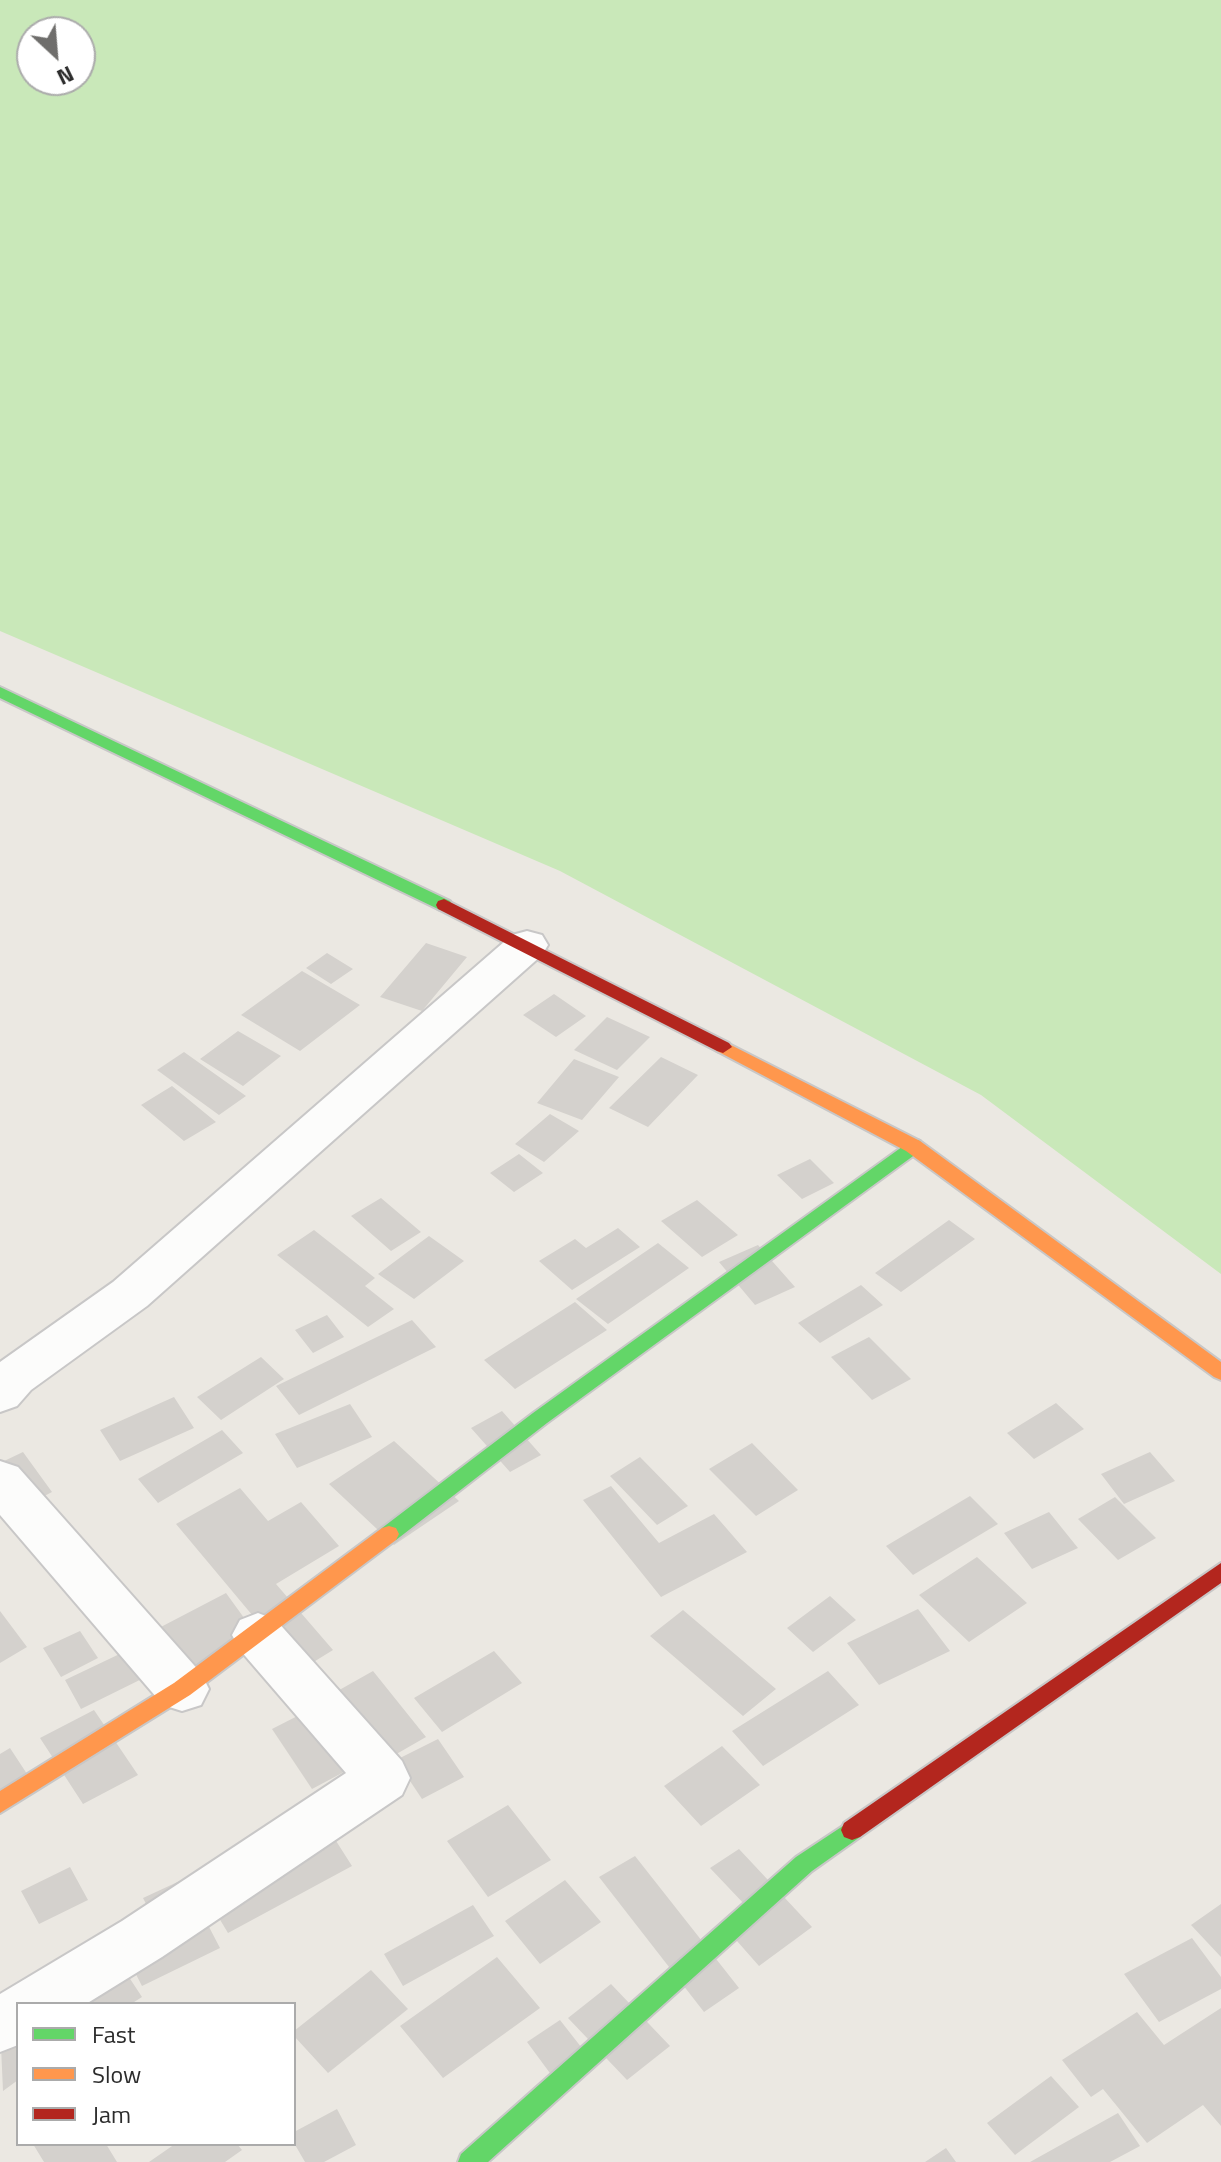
<!DOCTYPE html>
<style>
body{margin:0}
#map{position:relative;width:1221px;height:2162px;overflow:hidden;background:#ebe8e2;font-family:"Titillium Web",sans-serif}
canvas{display:block}
.legend{position:absolute;left:16px;top:2002px;width:280px;height:144px;box-sizing:border-box;background:#fff;border:2px solid #ababab;margin:0;padding:10px 14px;list-style:none;font-size:24px;color:#2c2c2c}
.legend li{display:flex;align-items:center;gap:16px;height:40px}
.legend b{width:40px;border:2px solid #ababab}
.north{position:absolute;left:16px;top:16px;width:80px;height:80px;box-sizing:border-box;background:#fff;border:2px solid #ababab;border-radius:50%;rotate:154deg;font-size:22px;font-weight:700;line-height:32px;text-align:center;color:#2c2c2c}
.north::after{content:'';display:block;margin:auto;width:28px;height:36px;background:#6f6e6c;clip-path:polygon(50% 0,100% 100%,50% 72%,0 100%)}
</style>
<div id="map">
<canvas width="1221" height="2162"></canvas>
<ul class="legend">
<li><b style="height:10px;background:#63d668"></b>Fast</li>
<li><b style="height:10px;background:#ff974d"></b>Slow</li>
<li><b style="height:10px;background:#b3261e"></b>Jam</li>
</ul>
<div class="north">N</div>
</div>
<script>
const ctx = document.querySelector('canvas').getContext('2d');
ctx.lineJoin = 'round';
function fillPath(path, color) { ctx.fillStyle = color; ctx.fill(path, 'evenodd'); }
const shape = rows => new Path2D(rows.map(r => 'M' + r).join(''));
function strokePath(path, color, width, dash) { ctx.strokeStyle = color; ctx.lineWidth = width; ctx.lineCap = dash ? 'butt' : 'round'; ctx.setLineDash(dash || []); ctx.stroke(path); }
fillPath(shape([
 [0,0,1221,0,1221,1274,981,1095,560,871,0,631],
 [32,32,80,32,80,80,32,80]
]), '#c9e8b9');
fillPath(shape([
 [426,943,467,957,422,1011,380,997],
 [327,953,353,969,331,984,306,968],
 [302,971,360,1005,300,1051,241,1015],
 [554,994,586,1016,556,1037,523,1015],
 [607,1017,650,1037,617,1070,574,1050],
 [238,1031,281,1056,243,1086,200,1059],
 [184,1052,246,1096,219,1115,157,1070],
 [661,1057,698,1075,648,1127,609,1108],
 [574,1059,619,1077,582,1120,537,1103],
 [172,1086,216,1122,184,1141,141,1105],
 [550,1114,579,1131,544,1162,515,1144],
 [519,1154,543,1173,514,1192,490,1173],
 [810,1159,834,1183,802,1199,777,1175],
 [381,1198,421,1232,391,1251,351,1216],
 [697,1200,738,1235,702,1257,661,1221],
 [949,1220,975,1239,901,1292,875,1273],
 [618,1228,640,1247,572,1290,539,1261,575,1239,586,1248],
 [314,1230,375,1278,365,1286,394,1309,368,1327,277,1255],
 [429,1236,464,1261,414,1299,378,1274],
 [658,1243,689,1268,608,1324,576,1299],
 [758,1245,795,1287,755,1305,719,1262],
 [861,1285,883,1305,820,1343,798,1323],
 [575,1302,607,1330,515,1389,484,1360],
 [327,1315,344,1337,313,1353,295,1330],
 [412,1320,436,1347,299,1415,276,1386],
 [869,1337,911,1379,872,1400,831,1357],
 [261,1357,284,1379,221,1420,197,1397],
 [174,1397,194,1428,120,1461,100,1430],
 [1056,1403,1084,1429,1034,1459,1007,1433],
 [350,1404,372,1437,297,1468,275,1434],
 [502,1411,541,1455,510,1472,471,1428],
 [222,1430,243,1453,158,1503,138,1479],
 [394,1441,459,1501,394,1545,329,1484],
 [752,1443,798,1490,756,1516,709,1469],
 [23,1452,52,1492,10,1514,0,1500,0,1463],
 [1150,1452,1175,1481,1124,1504,1101,1474],
 [640,1457,688,1506,657,1525,610,1476],
 [611,1486,659,1543,714,1514,747,1552,661,1597,583,1500],
 [240,1488,268,1521,301,1502,339,1546,276,1584,333,1650,299,1671,176,1524],
 [970,1496,998,1524,913,1575,886,1546],
 [1115,1497,1156,1538,1118,1560,1078,1519],
 [1049,1512,1078,1548,1032,1569,1004,1533],
 [977,1557,1027,1603,969,1642,919,1595],
 [226,1593,255,1633,186,1671,157,1629],
 [830,1596,856,1620,813,1652,787,1628],
 [918,1609,950,1651,879,1685,847,1643],
 [683,1610,776,1689,743,1716,650,1636],
 [0,1611,27,1647,0,1663],
 [80,1631,98,1658,61,1677,43,1648],
 [149,1640,166,1667,81,1709,65,1680],
 [494,1651,522,1683,442,1732,414,1698],
 [373,1671,426,1737,386,1760,334,1693],
 [828,1671,859,1705,763,1766,732,1731],
 [317,1706,357,1765,312,1789,272,1729],
 [94,1710,138,1775,83,1804,40,1738],
 [438,1739,464,1777,422,1799,396,1760],
 [722,1746,760,1785,701,1826,664,1786],
 [10,1748,29,1777,0,1793,0,1754],
 [508,1805,551,1860,488,1897,447,1841],
 [331,1833,352,1866,228,1933,198,1883],
 [739,1849,812,1927,759,1966,722,1924,746,1906,710,1868],
 [635,1856,739,1988,704,2012,599,1877],
 [70,1867,88,1900,39,1924,21,1891],
 [184,1879,220,1948,142,1986,124,1951,161,1933,143,1898],
 [565,1880,601,1922,540,1964,505,1921],
 [1221,1904,1221,1957,1191,1925],
 [473,1905,494,1936,403,1986,384,1954],
 [1192,1938,1221,1977,1221,1989,1159,2022,1124,1974],
 [497,1957,540,2008,443,2078,400,2026],
 [117,1959,142,1997,131,2004,44,2004],
 [371,1970,408,2009,328,2073,294,2036,294,2031],
 [611,1984,670,2046,627,2080,568,2018],
 [1221,2008,1221,2126,1203,2105,1147,2143,1103,2089,1091,2097,1062,2060,1137,2012,1164,2045],
 [18,2011,18,2080,3,2091,0,2024],
 [560,2020,592,2061,558,2084,527,2042],
 [1051,2076,1079,2107,1015,2155,987,2123],
 [337,2109,356,2145,324,2162,305,2162,294,2143,294,2132],
 [1118,2113,1140,2146,1110,2162,1030,2162],
 [33,2144,106,2144,117,2162,44,2162],
 [175,2144,237,2144,242,2150,225,2162,149,2162],
 [946,2148,956,2162,925,2162]
]), '#d4d1cd');
const street = shape([
 [527,931,542,935,548,945,542,955,147,1306,31,1390,17,1406,0,1412,0,1362,113,1282,512,935,527,931],
 [0,1461,18,1467,201,1673,209,1689,201,1705,182,1711,163,1705,0,1515,0,1461],
 [258,1613,276,1620,402,1761,410,1778,402,1795,162,1957,86,2004,18,2004,18,2045,0,2052,0,1994,122,1921,346,1773,240,1650,232,1635,240,1620,258,1613]
]);
const fast = shape([
 [0,687,450,901,452,905,444,911,438,909,0,698,0,687],
 [913,1139,920,1141,922,1146,920,1151,547,1423,396,1540,389,1542,382,1540,379,1534,382,1528,533,1413,913,1139],
 [852,1820,860,1823,863,1830,860,1837,812,1871,488,2162,458,2162,461,2154,796,1857,852,1820]
]);
const slow = shape([
 [723,1041,920,1141,1221,1362,1221,1380,1214,1377,906,1151,717,1051,714,1047,717,1043,723,1041],
 [389,1526,396,1528,399,1534,396,1540,190,1695,0,1813,0,1791,174,1683,382,1528,389,1526]
]);
const jam = shape([
 [444,899,729,1043,732,1047,723,1053,717,1051,438,909,436,905,438,901,444,899],
 [1221,1563,1221,1583,860,1837,852,1840,844,1837,841,1830,844,1823,1221,1563]
]);
strokePath(street, '#c8c7c7', 4);
strokePath(fast, '#c8c7c7', 4);
strokePath(slow, '#c8c7c7', 4);
strokePath(jam, '#c8c7c7', 4);
fillPath(street, '#fcfcfb');
fillPath(fast, '#63d668');
fillPath(slow, '#ff974d');
fillPath(jam, '#b3261e');
</script>
